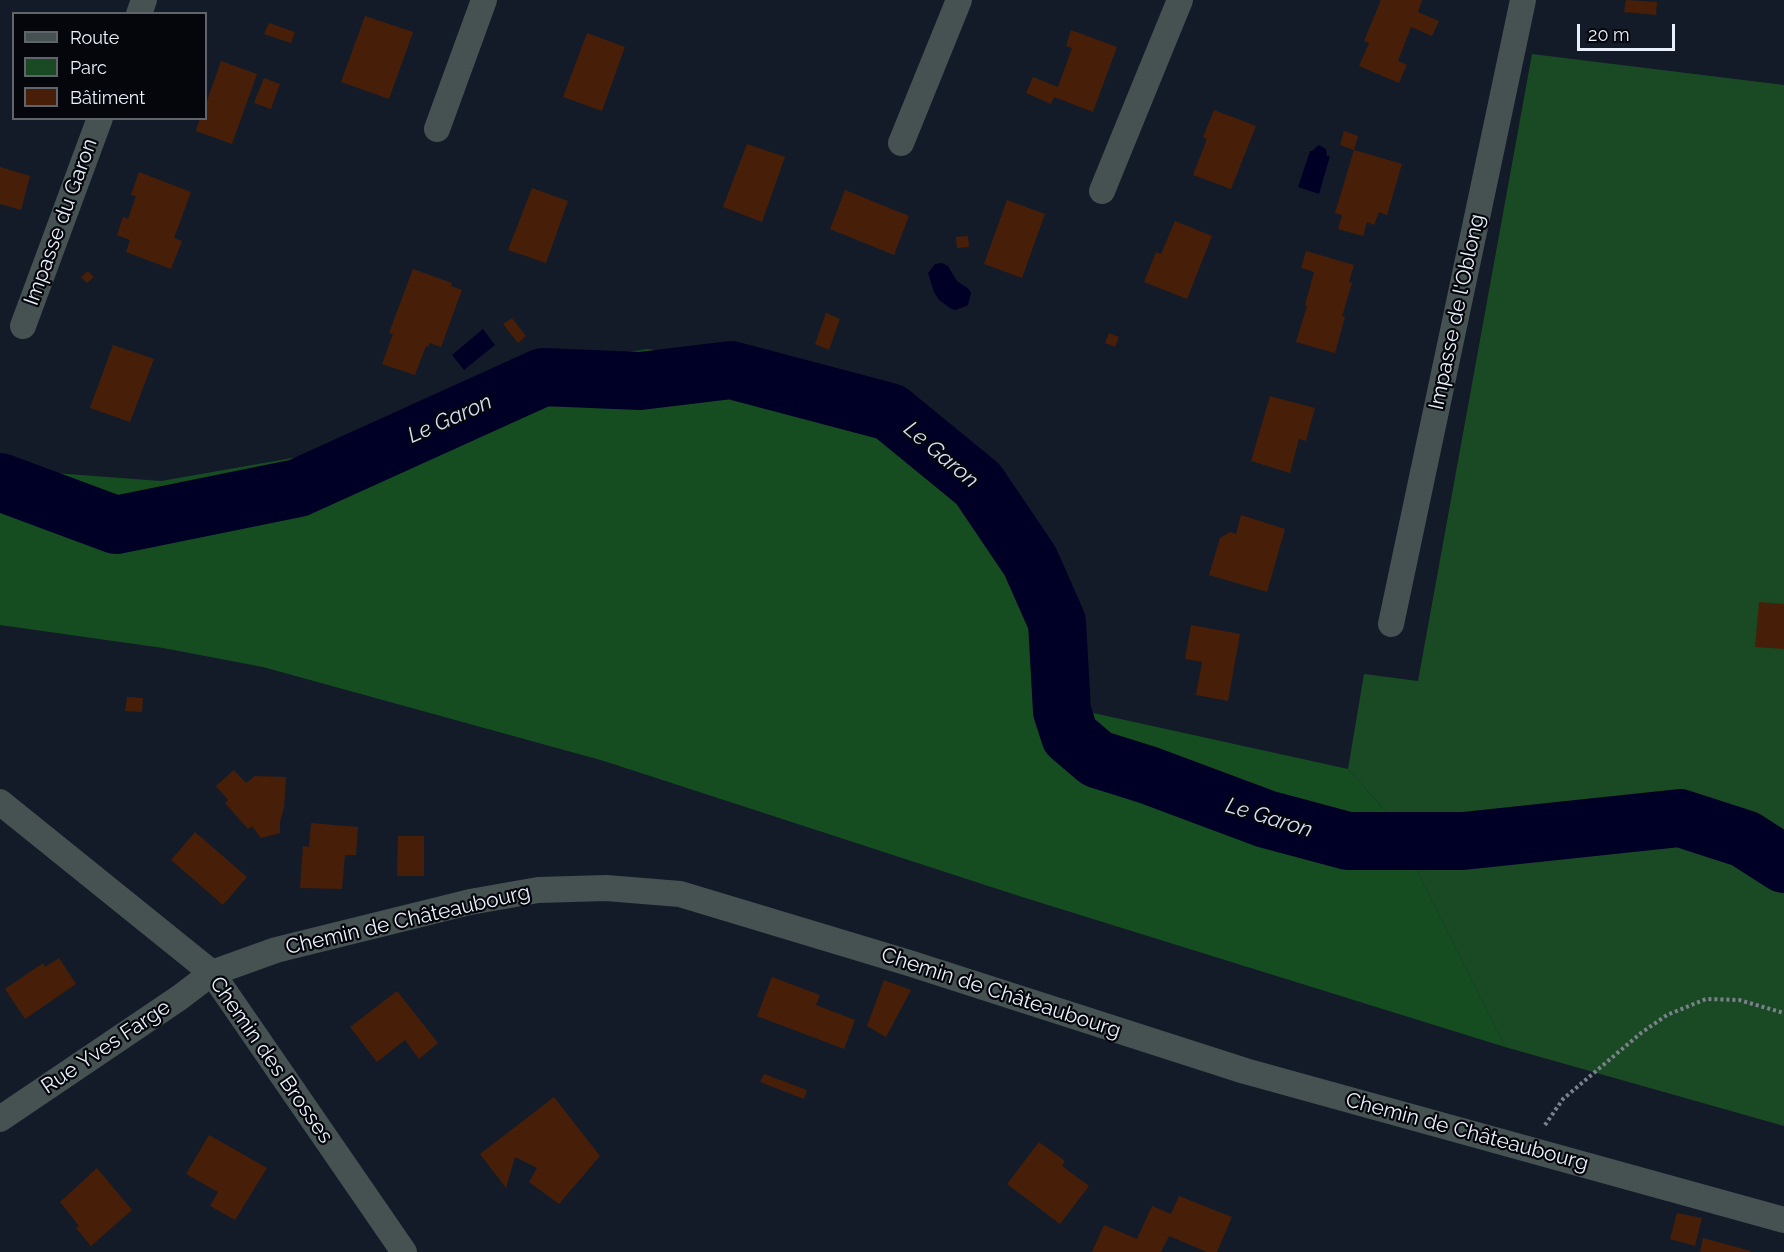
<!DOCTYPE html>
<meta charset="utf-8">
<style>
body{margin:0}
#map{position:relative;width:1784px;height:1252px;overflow:hidden;background:#131b29;font-family:Raleway,sans-serif}
canvas{display:block}
.legend{position:absolute;left:12px;top:12px;width:195px;height:108px;box-sizing:border-box;background:#04060b;border:2px solid #60646b;margin:0;padding:8px 10px;list-style:none;font-size:18px;color:#eaf0fb}
.legend li{display:flex;align-items:center;gap:12px;height:30px}
.legend b{width:30px;border:2px solid #60646b}
.scale{position:absolute;left:1577px;top:24px;width:98px;height:27px;box-sizing:border-box;border:3px solid #eaf0fb;border-top:0;padding-left:8px;font-size:18px;line-height:21px;white-space:nowrap;color:#eaf0fb;-webkit-text-stroke:4px #04060b;paint-order:stroke}
</style>
<div id="map">
<canvas width="1784" height="1252"></canvas>
<ul class="legend">
<li><b style="height:8px;background:#465152"></b>Route</li>
<li><b style="height:16px;background:#1a4a23"></b>Parc</li>
<li><b style="height:16px;background:#471f08"></b>Bâtiment</li>
</ul>
<div class="scale">20 m</div>
</div>
<script>
const ctx = document.querySelector('canvas').getContext('2d');
ctx.lineJoin = 'round';
function fillPath(path, color) { ctx.fillStyle = color; ctx.fill(path, 'evenodd'); }
const shape = rows => new Path2D(rows.map(r => 'M' + r).join(''));
function strokePath(path, color, width, dash) { ctx.strokeStyle = color; ctx.lineWidth = width; ctx.lineCap = dash ? 'butt' : 'round'; ctx.setLineDash(dash || []); ctx.stroke(path); }
function label(font, color, halo, rows, align = 'center') {
  ctx.font = font + ' Raleway,sans-serif'; ctx.lineWidth = 4.5; ctx.setLineDash([]); ctx.textBaseline = 'middle'; ctx.strokeStyle = halo; ctx.fillStyle = color; for (const [text, x, y, turn = 0] of rows) {
    ctx.save(); ctx.translate(x, y); ctx.rotate((+turn || 0) * Math.PI / 180); ctx.textAlign = isNaN(turn) ? turn : align; if (halo) ctx.strokeText(text, 0, 0); ctx.fillText(text, 0, 0); ctx.restore();
  }
}
fillPath(shape([
 [1532,54,1784,85,1784,1126,1505,1047,1389,815,1348,769,1364,674,1418,681]
]), '#1a4a23');
fillPath(shape([
 [648,349,770,365,903,402,1001,491,1066,596,1075,709,1348,769,1389,815,1505,1047,1019,896,604,761,263,667,163,648,0,625,0,469,161,481,355,447,534,366]
]), '#154d21');
fillPath(shape([
 [1319,145,1326,149,1327,156,1330,156,1319,194,1298,187,1310,151,1312,151],
 [942,263,948,266,957,281,969,289,971,293,968,305,964,307,955,310,950,308,939,300,934,292,928,273,935,264],
 [483,329,495,345,464,370,452,355]
]), '#000027');
strokePath(shape([
 [0,482,116,525,298,488,543,377,640,381,731,370,890,412,978,484,1030,561,1057,622,1062,711,1070,736,1097,759,1148,775,1266,819,1348,841,1463,841,1680,818,1745,839,1784,864]
]), '#000027', 58);
fillPath(shape([
 [1381,0,1422,0,1418,12,1439,21,1432,36,1411,27,1398,61,1407,65,1399,83,1359,66,1369,43,1364,41],
 [1626,0,1657,2,1656,15,1624,12],
 [365,16,413,32,389,99,341,82],
 [269,23,295,32,291,43,264,34],
 [1071,30,1117,47,1093,112,1054,97,1051,104,1026,93,1033,77,1058,87,1072,48,1066,46],
 [587,33,625,47,602,111,563,97],
 [221,61,257,74,232,144,196,131,200,118,206,118,206,104],
 [264,78,280,84,271,109,254,103],
 [1214,110,1256,126,1231,189,1193,175,1207,139,1203,137],
 [1344,131,1358,136,1354,150,1402,164,1387,215,1379,212,1374,225,1367,222,1363,236,1338,229,1342,215,1335,213,1354,150,1340,145],
 [747,144,785,157,762,222,723,207],
 [0,167,30,176,21,210,0,204],
 [139,172,191,192,174,238,182,241,171,269,126,252,130,240,117,235,123,217,128,219,136,196,131,195],
 [532,188,568,201,546,263,508,250],
 [845,190,909,216,894,255,830,229],
 [1007,200,1045,214,1022,278,984,264],
 [1175,221,1212,236,1187,299,1144,282,1156,252,1161,254],
 [968,236,969,247,957,248,956,237],
 [1306,251,1354,265,1349,282,1352,283,1342,316,1345,317,1335,353,1296,342,1307,306,1305,305,1314,272,1301,268],
 [413,269,452,283,451,286,462,290,441,347,430,343,428,347,426,346,415,375,382,364,393,334,389,333],
 [88,271,94,277,87,283,81,277],
 [826,313,840,319,829,350,815,344],
 [512,318,526,336,518,343,503,324],
 [1109,333,1119,337,1115,347,1105,343],
 [113,345,154,359,130,422,90,408],
 [1270,396,1315,408,1306,441,1299,439,1290,473,1251,461],
 [1241,515,1285,529,1267,592,1209,575,1220,538,1230,532,1236,534],
 [1759,602,1784,604,1784,649,1755,647],
 [1191,625,1240,634,1228,701,1196,695,1202,662,1185,659],
 [127,697,143,698,142,712,125,711],
 [234,770,246,783,255,776,286,777,284,808,280,821,280,833,261,838,252,826,248,829,225,803,228,800,216,786],
 [311,823,358,827,356,855,345,855,342,889,300,888,303,846,309,847],
 [195,832,247,877,223,905,171,860],
 [398,836,424,836,424,876,397,876],
 [59,958,76,984,25,1019,5,989,43,963,45,967],
 [772,977,820,995,816,1005,855,1020,844,1049,757,1016],
 [884,980,911,990,886,1037,867,1026],
 [397,991,438,1043,419,1059,405,1040,377,1062,350,1027],
 [764,1074,807,1090,804,1099,760,1082],
 [554,1097,600,1156,559,1204,529,1182,537,1168,515,1157,506,1188,480,1154],
 [209,1135,267,1168,235,1220,210,1206,218,1192,186,1174],
 [1039,1142,1065,1161,1062,1166,1089,1186,1060,1224,1007,1184],
 [97,1168,132,1210,91,1246,76,1228,79,1226,60,1202],
 [1179,1196,1232,1217,1217,1252,1207,1252,1169,1236,1161,1252,1092,1252,1104,1225,1137,1239,1152,1206,1171,1214],
 [1677,1213,1702,1218,1695,1246,1670,1239],
 [1703,1238,1751,1251,1751,1252,1700,1252]
]), '#471f08');
strokePath(shape([
 [1545,1125,1563,1099,1641,1033,1667,1015,1706,999,1739,1000,1784,1013]
]), '#7b828e', 4, [3, 3]);
strokePath(shape([
 [139,14,144,0],
 [437,129,484,0],
 [901,143,959,0],
 [1102,191,1180,0],
 [23,326,100,118],
 [1391,624,1523,0],
 [0,802,212,973,404,1252],
 [0,1119,179,998,212,973,276,950,470,902,538,890,606,888,680,894,909,963,1245,1071,1784,1220]
]), '#465152', 26);
label('21px', '#eaf0fb', '#04060b', [
 ["Impasse du Garon",61,222,-70],
 ["Impasse de l'Oblong",1457,312,-78],
 ["Chemin de Châteaubourg",408,920,-13],
 ["Chemin de Châteaubourg",1001,993,18],
 ["Rue Yves Farge",106,1047,-34],
 ["Chemin des Brosses",271,1060,55],
 ["Chemin de Châteaubourg",1467,1132,15]
]);
label('italic 22px', '#d3dff2', '#04060b', [
 ["Le Garon",450,419,-24],
 ["Le Garon",941,455,40],
 ["Le Garon",1269,818,17]
]);
</script>
